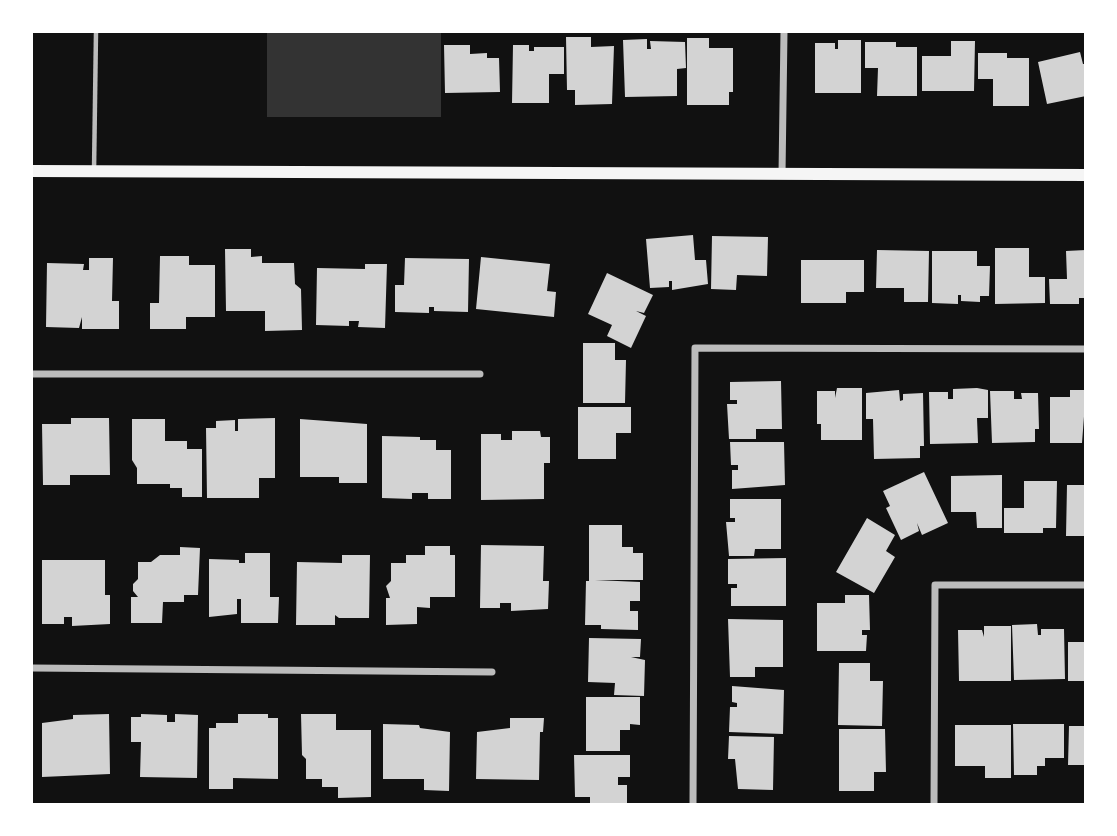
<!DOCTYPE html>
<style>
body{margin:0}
#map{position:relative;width:1117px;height:836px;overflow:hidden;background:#111;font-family:"Alegreya Sans",sans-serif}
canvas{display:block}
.frame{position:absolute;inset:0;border:33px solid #fff;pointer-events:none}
</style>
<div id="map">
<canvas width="1117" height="836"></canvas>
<div class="frame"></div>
</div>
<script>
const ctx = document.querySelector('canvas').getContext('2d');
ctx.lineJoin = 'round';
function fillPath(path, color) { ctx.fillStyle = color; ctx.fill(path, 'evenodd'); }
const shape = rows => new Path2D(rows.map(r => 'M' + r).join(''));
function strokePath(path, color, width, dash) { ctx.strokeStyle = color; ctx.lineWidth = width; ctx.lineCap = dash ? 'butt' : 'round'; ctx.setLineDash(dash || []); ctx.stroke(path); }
fillPath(shape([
 [267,32,441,32,441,117,267,117]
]), '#333');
fillPath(shape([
 [566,37,591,37,591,47,614,46,612,104,575,105,575,90,567,90],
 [687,38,709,38,709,48,733,48,733,92,729,92,729,105,687,105],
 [647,39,647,49,651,49,650,41,685,42,686,68,677,69,677,96,625,97,623,40],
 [838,40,861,40,861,93,815,93,815,43,835,43,835,49,838,49],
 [951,41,975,41,974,91,922,91,922,56,951,56],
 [865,42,896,42,896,47,917,47,917,96,877,96,878,68,865,68],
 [444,45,470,45,470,54,487,53,487,58,499,58,500,92,445,93],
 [513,45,529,45,529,51,534,51,534,47,564,47,564,74,549,74,549,103,512,103],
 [1080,52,1083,64,1086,64,1086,96,1047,104,1038,62],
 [978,53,1007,53,1007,58,1029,58,1029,106,993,106,993,79,978,79],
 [693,235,695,260,706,260,708,284,672,290,672,281,669,281,669,287,650,288,646,239],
 [712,236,768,237,767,276,737,275,736,290,711,289],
 [995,248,1029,248,1029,277,1045,277,1045,303,995,304],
 [225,249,251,249,251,257,262,256,262,263,294,263,295,284,301,289,302,330,265,331,265,311,226,311],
 [877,250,929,251,928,302,904,302,904,288,876,288],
 [1086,250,1086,298,1079,298,1079,304,1050,304,1049,279,1067,279,1066,251],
 [932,251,977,251,977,266,990,266,989,296,980,296,980,302,961,301,961,295,958,295,958,304,932,303],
 [160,256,189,256,189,265,215,265,215,317,186,317,186,329,150,329,150,303,159,303],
 [481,257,550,264,547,291,556,292,554,317,476,309],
 [89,258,113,258,112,301,119,301,119,329,82,329,82,317,79,328,46,327,47,263,84,264,83,270,89,270],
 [405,258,469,259,468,312,434,311,434,307,429,307,429,313,395,312,395,285,404,285],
 [801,260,864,260,864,292,846,292,846,303,801,303],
 [365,264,387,264,385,328,358,327,359,321,349,321,349,326,316,325,317,268,365,269],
 [607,273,653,295,644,313,636,311,646,316,631,348,607,336,612,325,588,314],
 [583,343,615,343,615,360,626,360,625,403,583,403],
 [781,381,782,429,756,429,756,439,729,439,727,404,737,404,737,400,730,400,730,382],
 [837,388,862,388,862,440,821,440,821,424,817,424,817,391,835,391,835,398],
 [977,388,988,390,988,418,977,418,978,443,930,444,929,392,948,392,948,399,953,399,953,389],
 [899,390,900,401,903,400,903,394,923,393,924,446,920,446,920,458,874,459,873,419,866,419,866,393],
 [1070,390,1086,390,1082,443,1050,443,1050,397,1070,397],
 [990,391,1014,391,1014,399,1022,399,1021,393,1038,393,1039,429,1035,429,1035,442,992,443],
 [578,407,631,407,631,433,616,433,616,459,578,459],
 [71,418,109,418,110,475,70,475,70,485,43,485,42,424,71,424],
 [275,418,275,478,259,478,259,498,207,498,206,428,216,428,216,421,235,420,235,431,238,431,238,419],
 [132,419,165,419,165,441,187,441,187,449,202,449,202,497,182,497,182,488,170,488,170,484,137,484,137,468,132,460],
 [300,419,367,424,367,483,339,483,339,477,300,477],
 [512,431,540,431,541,437,550,437,550,463,544,463,544,499,481,500,481,434,501,434,501,440,512,440],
 [382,436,420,437,420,440,436,440,436,450,451,450,451,499,428,499,428,493,412,493,412,499,382,498],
 [730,442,784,442,785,485,732,489,732,470,738,470,738,465,731,465],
 [924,472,948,523,922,535,917,523,919,531,901,540,886,508,890,506,883,491],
 [1002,475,1002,528,977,528,976,512,951,512,951,476],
 [1024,481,1057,481,1056,528,1043,528,1043,533,1004,533,1004,508,1024,508],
 [1067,485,1086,485,1085,536,1066,536],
 [730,499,781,499,781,549,755,549,754,556,729,556,726,522,735,522,735,518,730,518],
 [867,518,895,535,886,551,895,557,874,593,836,572],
 [589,525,622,525,622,547,633,547,633,553,643,553,643,580,595,580,640,582,640,601,630,601,630,611,638,611,638,630,601,629,601,625,585,625,586,581,589,581],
 [481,545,544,546,543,581,549,581,548,609,511,611,511,603,500,603,500,608,480,608],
 [425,546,450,546,450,555,455,555,455,597,430,597,430,608,417,607,417,624,386,625,386,598,390,598,386,586,391,581,391,563,406,563,406,555,425,555],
 [180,547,200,548,198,595,184,595,184,602,163,602,162,623,131,623,131,597,138,597,133,591,133,584,138,579,138,562,151,562,160,555,180,555],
 [245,553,270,553,270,597,279,597,278,623,241,623,241,599,237,599,237,614,209,617,209,559,239,560,239,563,245,563],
 [342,555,370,555,369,618,339,618,335,615,335,625,296,625,297,562,342,563],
 [786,558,786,606,731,606,731,588,737,588,737,584,728,584,728,559],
 [42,560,105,560,105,595,110,595,110,624,72,626,72,617,64,617,64,624,42,624],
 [845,595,869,595,870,630,862,630,862,635,867,635,866,651,817,651,817,603,845,603],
 [728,619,783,620,783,667,755,667,755,677,730,677],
 [1037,624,1038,635,1041,635,1041,629,1064,629,1065,679,1014,680,1012,625],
 [984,626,1011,626,1011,681,959,681,958,630,982,630,984,637],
 [589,638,641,639,640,657,631,657,645,660,644,696,614,695,615,683,588,682],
 [1068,642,1086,642,1086,681,1068,681],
 [839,663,870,663,870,681,883,681,882,726,838,725],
 [732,686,784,690,783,734,729,732,730,707,737,707,737,703,732,702],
 [586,697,640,697,640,725,630,724,630,730,620,730,620,751,586,751],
 [109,714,110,774,42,777,42,723,73,719,73,715],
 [141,714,167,715,167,722,175,722,175,714,198,715,197,778,140,777,141,742,131,742,131,717,141,717],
 [238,714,268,714,268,718,278,718,278,779,233,778,233,789,209,789,209,728,216,728,216,723,238,723],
 [301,714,336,714,336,730,371,730,371,797,338,798,338,787,322,787,322,779,306,779,306,759,302,755],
 [510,718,544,718,543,732,540,732,539,780,476,779,477,732,510,728],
 [383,724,419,725,420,728,450,732,449,791,424,790,424,779,383,779],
 [1013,724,1064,724,1064,758,1045,758,1045,766,1037,766,1037,775,1014,775],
 [955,725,1011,725,1011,778,985,778,985,766,955,766],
 [1069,726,1086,726,1086,765,1068,765],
 [839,729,885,729,886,772,874,772,874,791,839,791],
 [729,736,774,737,773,790,738,789,735,759,728,759],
 [574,755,630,755,630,777,618,777,618,785,627,785,627,804,590,804,590,797,575,797]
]), '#d3d3d3');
strokePath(shape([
 [94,171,96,32]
]), '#bcbcbc', 4.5);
strokePath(shape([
 [782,174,784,32],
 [32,374,480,374],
 [32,668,492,672],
 [693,804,695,348,1086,349],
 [934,804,935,585,1086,585]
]), '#bcbcbc', 7);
strokePath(shape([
 [32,171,1086,175]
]), '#f5f5f5', 12);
</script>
